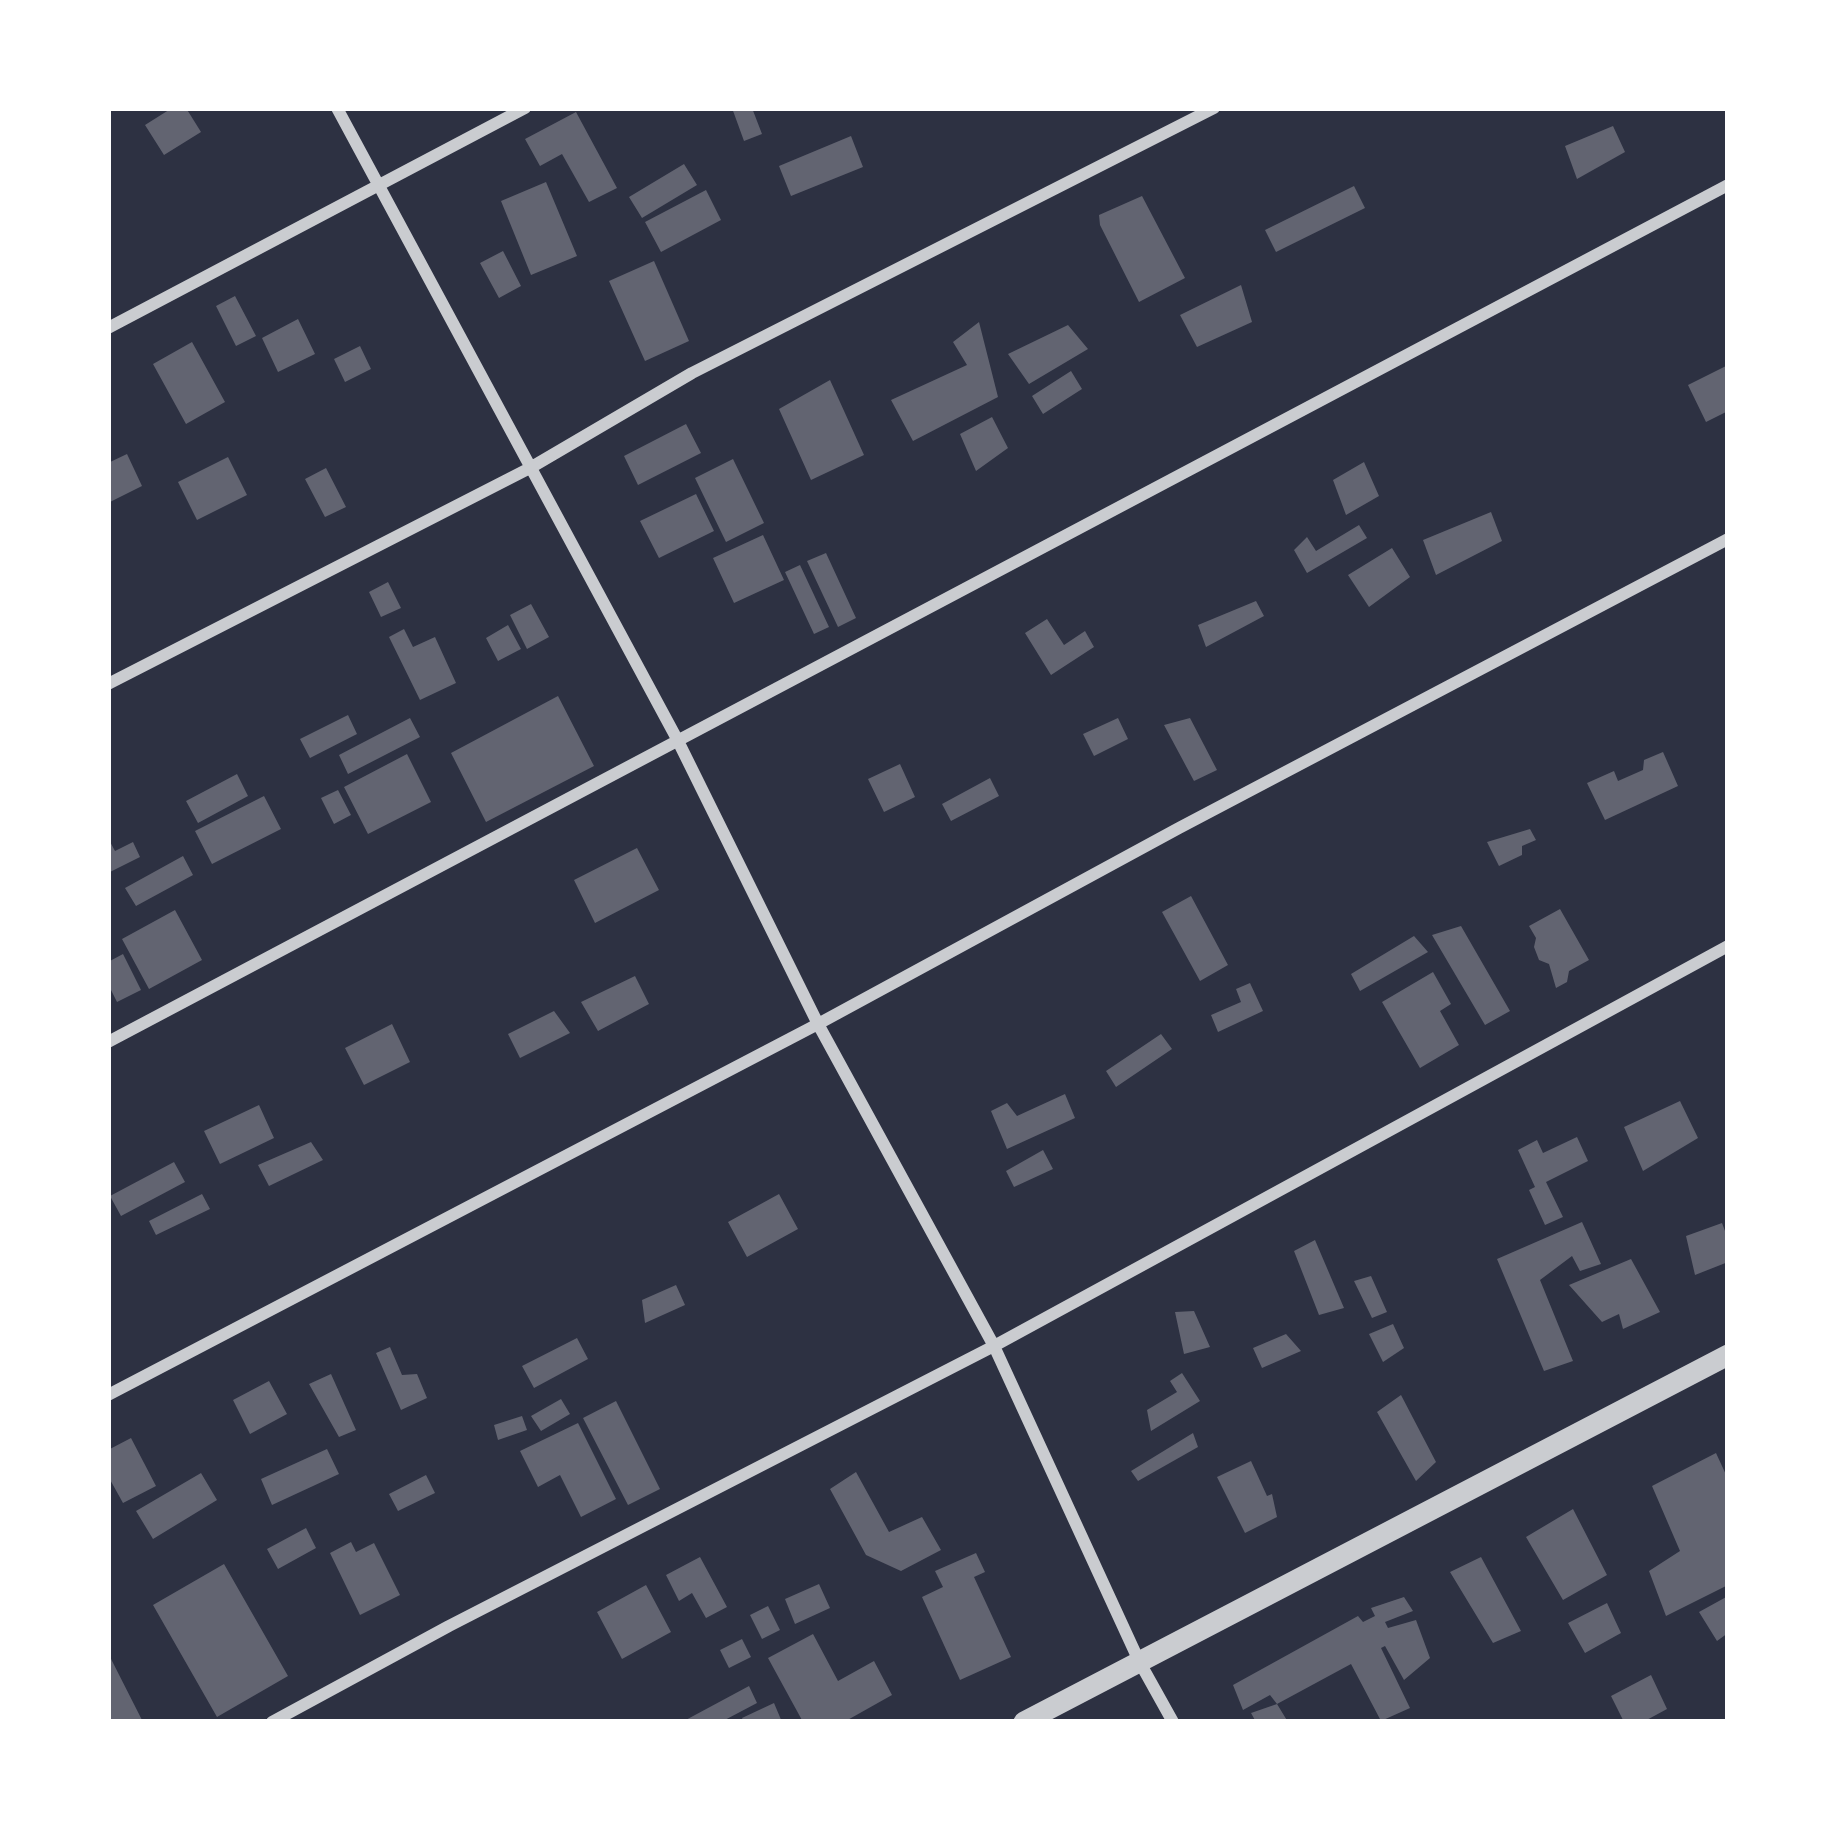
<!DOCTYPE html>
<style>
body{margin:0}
#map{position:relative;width:1836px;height:1830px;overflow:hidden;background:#2d3142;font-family:"Golos Text",sans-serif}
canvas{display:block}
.frame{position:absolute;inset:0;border:111px solid #fff;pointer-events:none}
</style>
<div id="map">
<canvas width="1836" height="1830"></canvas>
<div class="frame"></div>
</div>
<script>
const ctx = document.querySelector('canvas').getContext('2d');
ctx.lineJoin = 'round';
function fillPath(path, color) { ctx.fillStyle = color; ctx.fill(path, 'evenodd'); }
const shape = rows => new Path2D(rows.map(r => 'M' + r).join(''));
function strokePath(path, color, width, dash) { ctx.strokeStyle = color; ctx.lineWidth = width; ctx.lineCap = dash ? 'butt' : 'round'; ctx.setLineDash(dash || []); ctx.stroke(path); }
fillPath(shape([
 [172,108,186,108,201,132,164,155,145,125],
 [732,108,752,108,762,134,744,141],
 [576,112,617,188,589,202,562,154,540,166,525,139],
 [1613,126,1625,152,1577,179,1565,146],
 [851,136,863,167,791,196,779,166],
 [684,164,697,185,642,218,629,197],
 [546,182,577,256,531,275,501,201],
 [1354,186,1365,208,1276,252,1265,230],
 [706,190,721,220,661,252,645,222],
 [1142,196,1185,278,1139,302,1100,225,1099,215],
 [503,251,521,286,499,298,480,263],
 [654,261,689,341,645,361,609,281],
 [1241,285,1252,322,1197,347,1180,315],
 [235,296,256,336,236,346,216,306],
 [298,319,315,354,278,372,262,338],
 [979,322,998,397,913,441,891,400,967,365,953,342],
 [1068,325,1088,349,1029,384,1008,354],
 [192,342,225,402,186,424,153,364],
 [360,346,371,369,345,382,334,359],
 [1728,365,1728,411,1706,422,1688,385],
 [1071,371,1082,389,1043,414,1032,396],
 [830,380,864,455,811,480,779,409],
 [992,417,1008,448,976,471,960,434],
 [686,424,701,453,638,485,624,456],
 [127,454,142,486,108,503,108,463],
 [228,457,247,495,197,520,178,482],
 [733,459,764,523,726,542,695,478],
 [1364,462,1379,496,1346,515,1333,480],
 [326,468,346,507,325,517,305,479],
 [696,494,714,531,659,558,640,521],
 [1491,512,1502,541,1436,575,1423,540],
 [1359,525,1367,538,1307,573,1294,550,1307,537,1316,551],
 [763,535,784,580,734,603,713,558],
 [1392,548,1410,577,1369,607,1348,575],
 [826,553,856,618,838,627,807,561],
 [800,565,829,627,814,634,785,572],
 [388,582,401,608,381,617,369,592],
 [1256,601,1264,616,1206,647,1198,625],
 [531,604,549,637,527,649,510,615],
 [1047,619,1064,645,1085,631,1094,647,1051,675,1025,633],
 [508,625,521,649,498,661,486,638],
 [404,629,413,647,435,637,456,683,420,700,389,637],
 [558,696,594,766,486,822,451,753],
 [348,715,357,734,310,758,300,739],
 [410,718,420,737,348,774,339,755],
 [1118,718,1128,739,1094,756,1083,734],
 [1190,718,1217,770,1194,781,1164,725],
 [1663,752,1678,786,1605,820,1587,783,1614,771,1618,781,1643,770,1644,760],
 [407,754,431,802,368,834,344,787],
 [900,764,915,797,884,812,868,779],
 [237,774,248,796,198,823,186,801],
 [990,778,999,796,951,821,942,804],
 [338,790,351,815,334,824,321,798],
 [264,796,281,829,212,864,195,831],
 [1530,829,1536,840,1522,846,1522,855,1499,866,1487,842],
 [108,838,115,851,133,842,140,857,108,873],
 [637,848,659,890,595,923,574,880],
 [183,856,193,875,136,906,125,888],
 [1191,896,1228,965,1200,981,1162,912],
 [1560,909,1589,960,1569,971,1567,982,1556,988,1549,964,1539,960,1534,947,1536,938,1529,926],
 [175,910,202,960,149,989,122,939],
 [1461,926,1510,1011,1485,1025,1432,935],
 [1414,936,1428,952,1360,991,1351,974],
 [123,954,141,990,117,1002,108,984,108,962],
 [1433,972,1451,1004,1440,1011,1459,1045,1420,1068,1382,1002],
 [635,976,649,1004,598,1031,581,1002],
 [1250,983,1263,1011,1218,1032,1211,1015,1241,1002,1236,989],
 [554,1011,570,1033,520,1058,508,1034],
 [392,1024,410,1062,364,1085,345,1048],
 [1161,1034,1172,1049,1116,1087,1106,1071],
 [1065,1094,1075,1118,1007,1149,991,1111,1007,1103,1017,1116],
 [1680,1101,1698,1138,1643,1171,1624,1127],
 [259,1105,274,1138,220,1164,204,1131],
 [1577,1137,1588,1161,1546,1182,1563,1217,1545,1225,1529,1190,1535,1187,1518,1150,1537,1140,1543,1153],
 [311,1142,323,1160,269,1186,258,1165],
 [1043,1150,1053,1169,1014,1187,1006,1171],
 [174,1162,185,1182,121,1216,110,1196],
 [202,1194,210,1209,156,1235,149,1221],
 [779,1194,798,1229,747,1257,728,1222],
 [1582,1222,1601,1264,1580,1271,1572,1256,1540,1280,1573,1361,1544,1371,1497,1259],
 [1722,1223,1728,1239,1728,1262,1695,1275,1686,1236],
 [1315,1240,1344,1308,1319,1315,1294,1251],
 [1631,1259,1660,1312,1623,1329,1619,1314,1602,1322,1569,1285],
 [1371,1276,1387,1312,1372,1318,1354,1281],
 [676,1285,685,1305,645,1323,642,1300],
 [1194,1311,1210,1347,1184,1354,1175,1312],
 [1393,1324,1404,1348,1383,1362,1369,1334],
 [1286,1334,1301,1351,1262,1368,1253,1348],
 [577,1338,588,1359,534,1388,522,1366],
 [390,1347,402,1375,417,1374,427,1398,401,1410,376,1353],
 [1182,1373,1200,1401,1151,1431,1147,1410,1177,1392,1170,1381],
 [331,1374,356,1430,339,1437,309,1384],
 [269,1381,287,1414,250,1434,233,1400],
 [1401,1395,1436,1462,1416,1481,1377,1412],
 [561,1399,570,1414,541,1431,531,1416],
 [616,1401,660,1489,628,1505,583,1418],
 [522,1416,527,1430,498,1440,494,1425],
 [578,1423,616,1499,581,1517,560,1475,538,1487,520,1451],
 [1193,1433,1198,1447,1138,1481,1131,1471],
 [131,1438,156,1486,123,1503,108,1476,108,1450],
 [327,1449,339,1474,272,1505,261,1479],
 [1716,1453,1728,1479,1728,1585,1666,1616,1649,1571,1680,1551,1652,1486],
 [1251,1461,1267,1496,1272,1494,1277,1517,1245,1533,1217,1477],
 [856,1472,889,1532,922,1517,941,1550,901,1571,866,1555,830,1489],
 [201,1473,217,1500,153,1539,136,1511],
 [426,1475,435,1493,398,1511,389,1494],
 [1573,1509,1607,1575,1563,1600,1526,1537],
 [306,1528,316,1548,278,1569,267,1549],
 [351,1542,356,1552,374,1543,400,1595,360,1615,330,1553],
 [976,1553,985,1572,974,1577,1011,1657,960,1680,922,1597,943,1587,935,1571],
 [700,1557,727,1607,706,1618,692,1593,679,1601,666,1575],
 [1481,1557,1521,1631,1493,1643,1450,1572],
 [224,1564,288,1676,217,1717,153,1605],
 [819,1584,830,1608,795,1624,785,1599],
 [646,1585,671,1632,622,1659,597,1612],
 [1728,1596,1728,1633,1717,1641,1699,1612],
 [1404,1597,1413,1611,1385,1622,1388,1628,1416,1620,1430,1658,1404,1680,1385,1646,1381,1648,1410,1708,1381,1721,1351,1664,1277,1704,1270,1695,1243,1710,1233,1685,1358,1616,1363,1622,1375,1616,1371,1608],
 [1607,1603,1621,1633,1585,1653,1568,1623],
 [768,1606,780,1630,762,1639,750,1615],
 [813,1634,838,1681,874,1661,892,1695,844,1722,803,1722,768,1658],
 [742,1639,751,1657,729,1668,720,1650],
 [108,1653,143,1722,108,1722],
 [1651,1675,1667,1709,1643,1722,1624,1722,1611,1696],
 [749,1686,757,1703,721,1722,682,1722],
 [774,1703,782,1722,744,1722,742,1718],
 [1277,1704,1288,1722,1256,1722,1251,1713]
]), '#626471');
strokePath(shape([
 [337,108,677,739,818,1024,994,1346,1139,1661,1173,1722],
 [108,328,525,108],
 [108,684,530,468,692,373,1214,108],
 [108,1042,1728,185],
 [108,1395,818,1024,1179,828,1728,539],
 [272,1722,449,1626,994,1346,1728,946]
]), '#caccd0', 12);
strokePath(shape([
 [1024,1722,1728,1355]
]), '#caccd0', 21);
</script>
